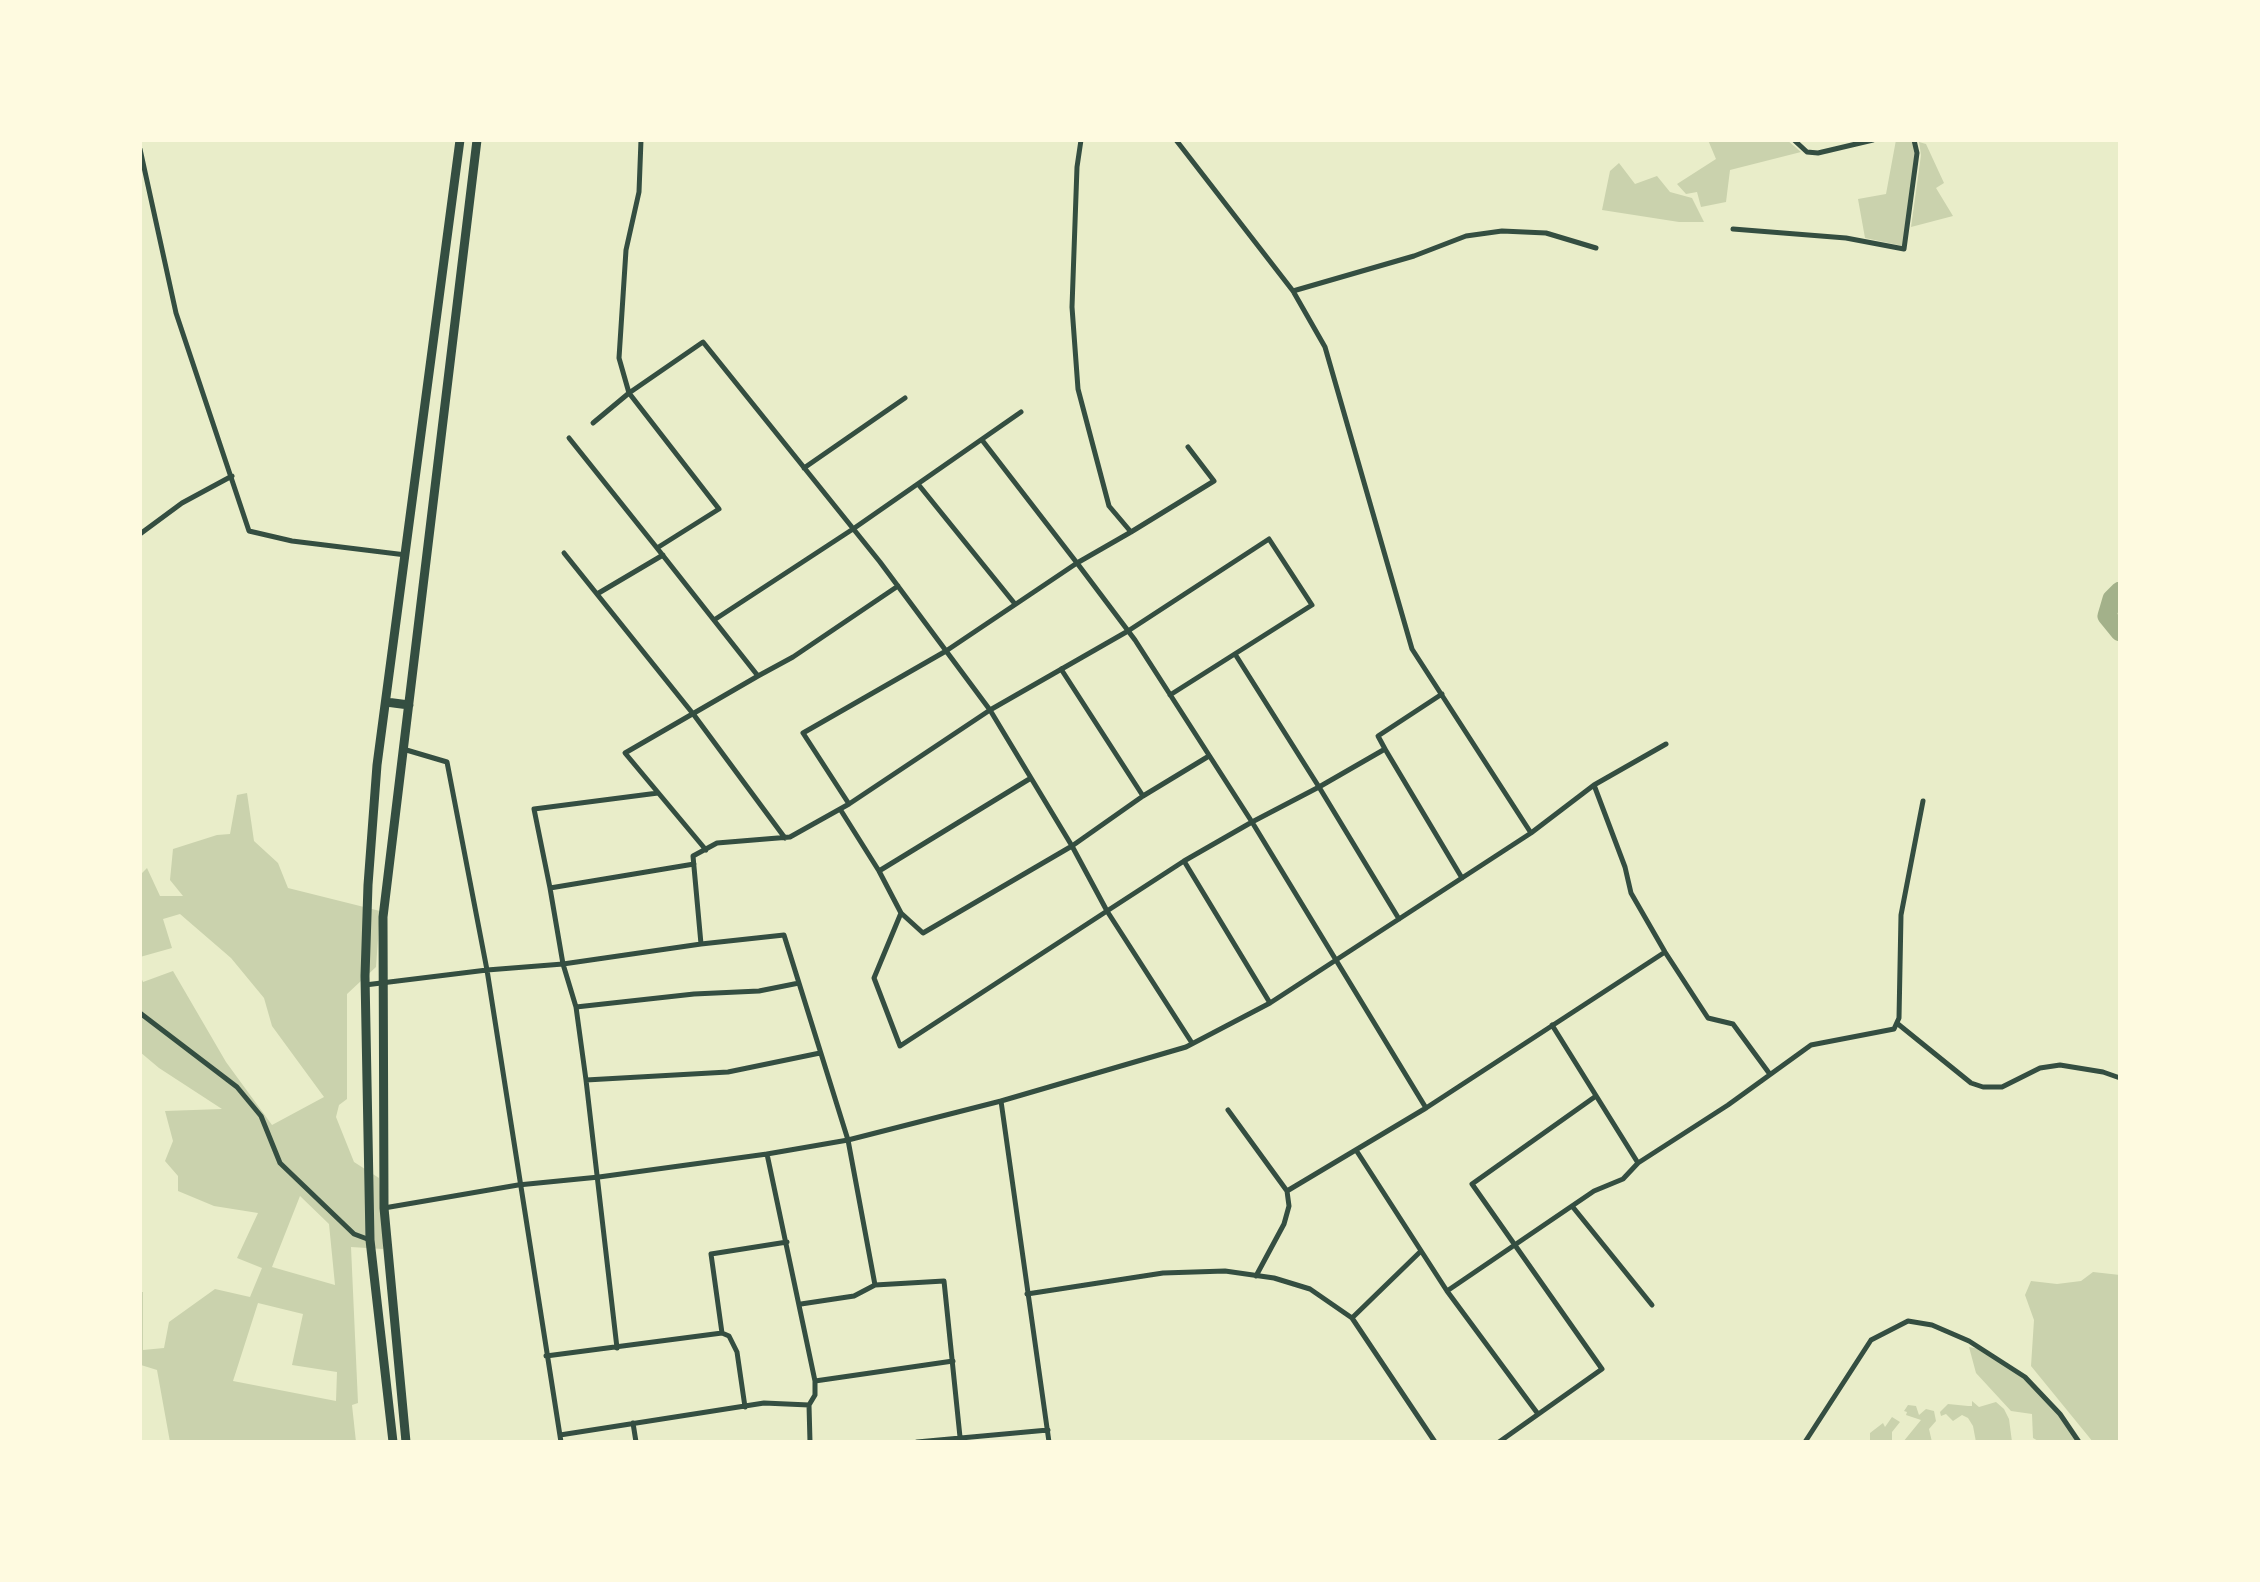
<!DOCTYPE html>
<style>
body{margin:0}
#map{position:relative;width:2260px;height:1582px;overflow:hidden;background:#e9edc9;font-family:"PT Serif",serif}
canvas{display:block}
.frame{position:absolute;inset:0;border:142px solid #fefae0;pointer-events:none}
</style>
<div id="map">
<canvas width="2260" height="1582"></canvas>
<div class="frame"></div>
</div>
<script>
const ctx = document.querySelector('canvas').getContext('2d');
ctx.lineJoin = 'round';
function fillPath(path, color) { ctx.fillStyle = color; ctx.fill(path, 'evenodd'); }
const shape = rows => new Path2D(rows.map(r => 'M' + r).join(''));
function strokePath(path, color, width, dash) { ctx.strokeStyle = color; ctx.lineWidth = width; ctx.lineCap = dash ? 'butt' : 'round'; ctx.setLineDash(dash || []); ctx.stroke(path); }
fillPath(shape([
 [1708,140,1787,140,1801,152,1730,170,1726,202,1701,207,1697,192,1686,194,1677,184,1716,159],
 [1896,140,1912,140,1916,153,1903,246,1865,238,1858,199,1886,194],
 [1919,142,1926,144,1944,183,1936,188,1953,216,1911,227,1921,155],
 [1619,163,1635,184,1657,176,1670,192,1692,198,1704,222,1679,222,1602,210,1610,171],
 [247,793,254,841,278,863,288,888,380,911,376,967,347,994,347,1099,339,1105,336,1117,354,1162,379,1178,383,1233,383,1249,351,1247,358,1403,352,1405,356,1442,170,1442,157,1370,141,1365,140,1292,143,1292,143,1350,164,1348,169,1322,215,1289,250,1297,262,1268,237,1258,258,1213,214,1206,178,1191,178,1176,165,1161,173,1141,165,1111,222,1109,159,1068,140,1052,140,975,143,982,173,971,226,1062,272,1125,324,1097,272,1026,264,998,231,958,180,914,163,919,172,948,140,957,140,875,147,868,160,896,183,896,170,880,173,849,217,835,230,834,237,795],
 [300,1196,329,1224,335,1285,272,1267],
 [258,1303,303,1314,292,1365,337,1372,336,1401,233,1381],
 [2093,1272,2120,1275,2120,1442,2093,1442,2031,1366,2034,1320,2025,1295,2031,1281,2057,1284,2081,1281],
 [1969,1347,1980,1349,2024,1378,2063,1418,2077,1442,2040,1442,2033,1438,2032,1414,2011,1411,1976,1373],
 [1972,1401,1979,1407,1996,1402,2004,1409,2009,1419,2012,1442,1976,1442,1973,1426,1968,1418,1962,1415,1953,1421,1946,1414,1941,1416,1940,1412,1948,1404,1968,1406,1972,1406],
 [1908,1405,1916,1406,1919,1415,1926,1409,1934,1411,1936,1421,1929,1429,1932,1442,1903,1442,1921,1420,1906,1415,1907,1412,1904,1411],
 [1892,1417,1900,1422,1892,1432,1892,1442,1870,1442,1870,1433,1883,1423,1885,1427]
]), '#cad2ad');
strokePath(shape([
 [2120,591,2112,599,2107,616,2120,632]
]), '#a3b18a', 19);
strokePath(shape([
 [1081,140,1077,167,1072,307,1078,389,1109,506,1131,532,1077,563,1135,640,1252,822,1184,861,1270,1003,1531,833],
 [1176,140,1293,291,1325,347,1412,649,1531,833,1594,785,1666,744],
 [1794,140,1807,152,1818,153,1873,140],
 [140,149,176,313,249,531,292,541,406,555],
 [1733,229,1846,238,1904,249,1917,153,1914,140],
 [1293,291,1414,256,1466,236,1502,231,1546,233,1596,248],
 [593,423,629,393,619,358,626,250,639,192,641,140],
 [569,438,657,548],
 [982,440,1077,563,946,651,803,733,849,804,990,710,1128,631,1269,539,1312,605,1170,695],
 [804,468,905,398],
 [918,484,1015,604],
 [1131,532,1214,481,1188,447],
 [140,534,182,503,232,476],
 [564,553,694,715,785,838],
 [597,594,663,555],
 [714,620,853,529,1021,412],
 [1235,654,1319,787,1252,822,1426,1108],
 [1061,669,1143,796,1209,756],
 [758,676,793,657,898,586],
 [1385,749,1462,878],
 [1031,778,879,871,901,913,874,978,900,1046,1107,911,1192,1043],
 [1594,785,1625,867,1631,893,1665,952,1708,1018,1733,1024,1769,1073],
 [658,793,534,809,550,888,694,864],
 [849,804,790,837,717,843,693,856,701,944,784,935,848,1140,1001,1101],
 [840,809,879,871],
 [706,850,625,753,758,676,657,548,719,509,629,393,703,342,880,562,990,710,1072,846,1107,911,1184,861],
 [550,888,563,964,701,944],
 [901,913,923,933,1072,846,1143,796],
 [1399,919,1319,787,1385,749,1378,736,1442,694],
 [365,985,487,970,447,762,403,749],
 [576,1007,586,1080,728,1072,820,1053],
 [140,1013,237,1087,261,1116,280,1163,354,1234,370,1240],
 [1898,1024,1971,1083,1983,1087,2002,1087,2040,1068,2060,1065,2103,1072,2120,1078],
 [1552,1025,1638,1163],
 [586,1080,617,1348],
 [1228,1110,1287,1191,1289,1206,1284,1224,1256,1276],
 [1356,1150,1447,1291,1594,1191,1623,1179,1638,1163,1728,1105,1811,1045,1894,1029,1899,1018,1901,915,1923,801],
 [767,1154,848,1140,875,1285,944,1281,960,1437],
 [1287,1191,1426,1108,1665,952],
 [1572,1206,1652,1305],
 [384,1208,518,1185,599,1177,767,1154,815,1381,815,1395,809,1405],
 [1447,1291,1538,1414],
 [1027,1294,1163,1273,1225,1271,1274,1278,1310,1289,1352,1318,1421,1251],
 [801,1304,854,1296,875,1285],
 [1352,1318,1435,1442],
 [722,1333,711,1254,787,1242],
 [546,1356,722,1333,729,1336,737,1352,745,1407],
 [815,1381,953,1361],
 [633,1423,636,1442],
 [560,1435,764,1403,809,1405,810,1442],
 [561,1442,487,970,563,964,576,1007,694,994,759,991,799,983],
 [917,1442,1048,1430],
 [1049,1442,1001,1101,1186,1047,1270,1003],
 [1499,1442,1602,1369,1472,1184,1596,1096],
 [1805,1442,1871,1340,1908,1321,1932,1325,1969,1341,2025,1377,2060,1414,2079,1442]
]), '#344e41', 5);
strokePath(shape([
 [386,702,409,705],
 [393,1442,370,1240,365,976,368,885,377,765,460,140],
 [406,1442,384,1208,383,917,477,140]
]), '#344e41', 9);
</script>
